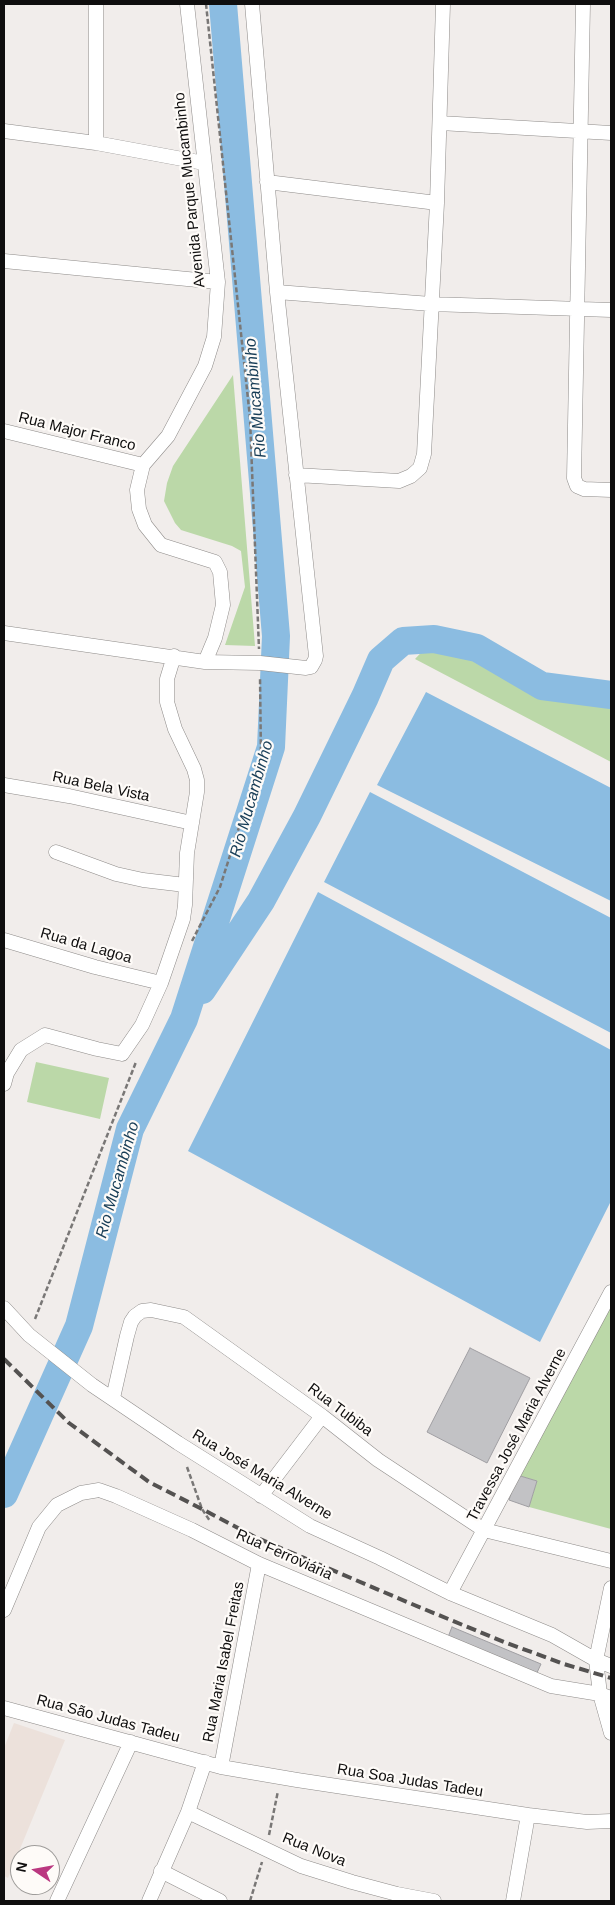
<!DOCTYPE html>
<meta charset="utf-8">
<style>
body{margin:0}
#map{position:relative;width:615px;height:1905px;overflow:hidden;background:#f1edeb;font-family:Arial,sans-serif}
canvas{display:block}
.frame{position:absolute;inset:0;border:5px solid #0f0e0e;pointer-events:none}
.north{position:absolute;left:10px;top:1845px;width:50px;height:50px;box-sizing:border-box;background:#fefbf8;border:1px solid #9e9c9a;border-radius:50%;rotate:282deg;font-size:14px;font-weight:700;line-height:20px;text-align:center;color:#0f0e0e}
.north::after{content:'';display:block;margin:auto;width:18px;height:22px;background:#ba3880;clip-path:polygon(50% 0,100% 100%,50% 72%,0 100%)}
</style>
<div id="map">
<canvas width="615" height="1905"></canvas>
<div class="frame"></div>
<div class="north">N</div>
</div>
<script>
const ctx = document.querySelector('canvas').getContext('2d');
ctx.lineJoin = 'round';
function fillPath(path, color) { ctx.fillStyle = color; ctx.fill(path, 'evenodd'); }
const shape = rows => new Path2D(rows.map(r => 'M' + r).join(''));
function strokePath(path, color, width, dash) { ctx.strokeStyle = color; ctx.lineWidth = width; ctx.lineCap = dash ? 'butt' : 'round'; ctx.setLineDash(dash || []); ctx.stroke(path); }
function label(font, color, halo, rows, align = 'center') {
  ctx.font = font + ' Arial,sans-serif'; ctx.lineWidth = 4.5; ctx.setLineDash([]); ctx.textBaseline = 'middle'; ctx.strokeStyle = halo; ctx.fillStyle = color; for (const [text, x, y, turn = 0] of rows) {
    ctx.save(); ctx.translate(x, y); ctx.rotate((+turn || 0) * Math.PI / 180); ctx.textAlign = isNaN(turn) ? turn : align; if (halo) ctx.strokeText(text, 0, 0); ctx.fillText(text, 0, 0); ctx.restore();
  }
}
fillPath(shape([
 [14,1723,65,1740,8,1878,4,1876,4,1748]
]), '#ece1db');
fillPath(shape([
 [233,375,255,646,225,645,245,587,241,551,232,546,181,530,175,523,164,501,167,483,173,466],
 [434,639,477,648,542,686,611,695,611,762,415,659],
 [36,1062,109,1078,100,1119,27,1102],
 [611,1295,611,1529,529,1507,537,1481,517,1475]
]), '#bbd8a8');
fillPath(shape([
 [426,692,611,788,611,901,377,785],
 [370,792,611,918,611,1033,324,882],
 [318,892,611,1050,611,1201,540,1342,188,1151]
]), '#8bbce1');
strokePath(shape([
 [202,990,261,901,307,816,365,697,381,660,403,641,434,639,477,648,542,686,611,695],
 [4,1494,79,1326,130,1129,184,1019,271,747,276,636,223,4]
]), '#8bbce1', 28);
const building = shape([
 [470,1348,530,1378,487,1463,427,1432,470,1348],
 [517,1475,537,1481,529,1507,509,1500,517,1475],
 [452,1627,541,1664,535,1677,446,1642,452,1627]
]);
fillPath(building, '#c2c2c5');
strokePath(building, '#9f9ea2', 1);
const minor = shape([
 [187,4,218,282,214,337,205,366,168,436,143,465,137,490,139,509,145,525,161,545,215,562,220,572,223,605,215,638,205,662],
 [583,4,574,478,577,486,584,489,611,490],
 [440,123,611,133],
 [4,131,96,143,204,163],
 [96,143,96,4],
 [267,182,437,203],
 [4,261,218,282],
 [277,292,431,304,611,310],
 [4,431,143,465],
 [296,475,399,481,411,476,420,468,424,454,437,203,443,4],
 [4,633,205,662,260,663,306,668,311,667,315,660,316,656,277,292,252,4],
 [4,785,69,796,192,823],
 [56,852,116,874,143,880,185,885],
 [4,940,95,967,161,983],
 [4,1084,7,1073,21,1050,45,1035,97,1049,122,1054,142,1025,161,983,183,919,185,905,187,853,197,792,197,780,194,769,175,729,167,702,167,679,174,656],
 [4,1308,29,1335,92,1385,178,1443,310,1526,380,1558,450,1593,552,1635,596,1660,611,1666],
 [113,1398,127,1336,131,1322,135,1316,142,1311,151,1310,184,1317,322,1416,378,1460,484,1530,611,1561],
 [261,1496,322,1416],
 [611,1588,596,1660,600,1694,611,1733],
 [450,1593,611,1292],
 [4,1610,39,1527,57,1505,81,1493,99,1490,116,1496,192,1530,259,1564,551,1686,600,1694,611,1698],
 [4,1708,221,1767,297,1780,528,1815,587,1822,611,1821],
 [221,1767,259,1564],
 [188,1812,301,1866,352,1882,397,1894,434,1901],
 [161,1871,220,1901],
 [57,1901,131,1742],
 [149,1901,188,1812,205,1762],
 [513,1901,528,1815]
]);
strokePath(minor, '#8e8b89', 15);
strokePath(shape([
 [206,4,250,418,259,649],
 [192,941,220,887,261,758,260,677],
 [35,1319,136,1062],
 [187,1467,202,1509,210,1521],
 [269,1835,278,1791],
 [250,1901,262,1862]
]), '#797776', 2.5, [5, 2.5]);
strokePath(minor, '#fff', 14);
strokePath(shape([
 [4,1359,69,1423,149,1482,202,1509,255,1537,407,1602,504,1642,564,1664,611,1678]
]), '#545251', 4, [10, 5]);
label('15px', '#0f0e0e', '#fefbf8', [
 ["Avenida Parque Mucambinho",190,190,-96],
 ["Rua Major Franco",77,432,14],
 ["Rua Bela Vista",101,787,12],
 ["Rua da Lagoa",86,946,16],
 ["Rua Tubiba",340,1410,37],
 ["Travessa José Maria Alverne",517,1435,-62],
 ["Rua José Maria Alverne",262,1475,31],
 ["Rua Ferroviária",284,1555,24],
 ["Rua Maria Isabel Freitas",224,1662,-79],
 ["Rua São Judas Tadeu",108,1719,15],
 ["Rua Soa Judas Tadeu",410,1781,9],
 ["Rua Nova",314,1850,22]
]);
label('italic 16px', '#163c56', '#fefbf8', [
 ["Rio Mucambinho",256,398,-95],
 ["Rio Mucambinho",252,799,-74],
 ["Rio Mucambinho",118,1180,-74]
]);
</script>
